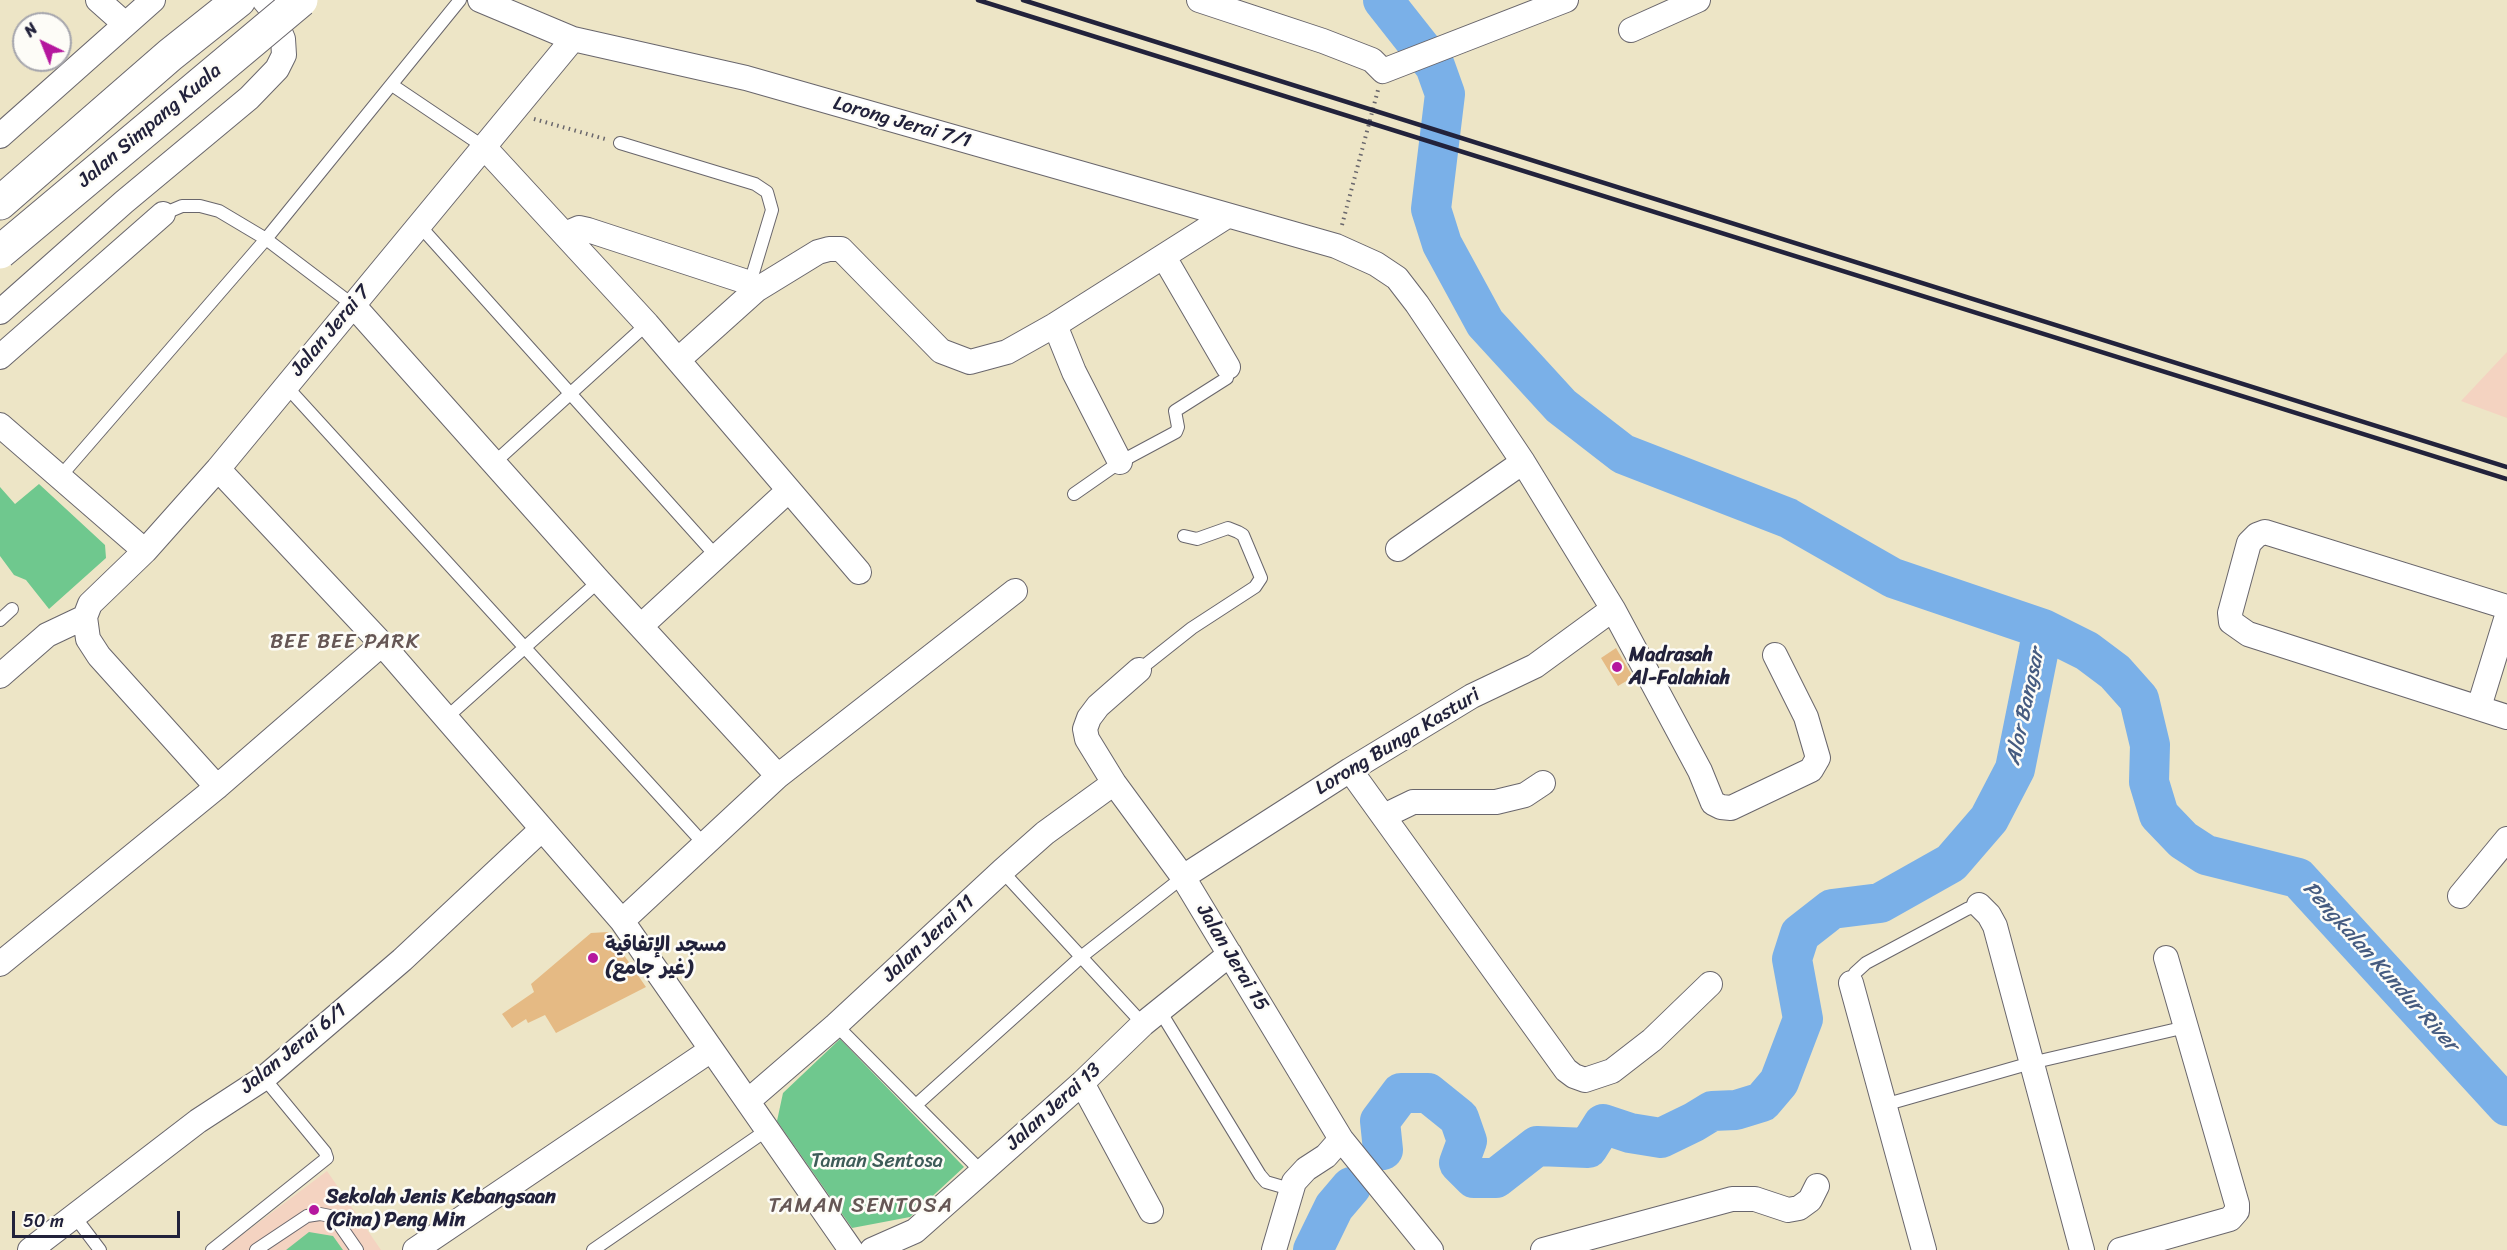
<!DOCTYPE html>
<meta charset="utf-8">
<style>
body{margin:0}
#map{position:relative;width:2507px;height:1250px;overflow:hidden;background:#ede5c6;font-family:Sriracha,sans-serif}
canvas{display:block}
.north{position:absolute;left:12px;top:12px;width:60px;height:60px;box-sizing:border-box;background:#fdfcf7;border:2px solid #a5a5ac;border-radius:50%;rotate:317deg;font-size:16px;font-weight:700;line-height:24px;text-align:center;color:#22223b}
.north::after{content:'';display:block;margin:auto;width:21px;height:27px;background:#b5179e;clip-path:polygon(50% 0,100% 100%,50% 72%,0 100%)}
.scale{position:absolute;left:12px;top:1211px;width:168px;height:27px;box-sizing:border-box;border:3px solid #22223b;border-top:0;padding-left:8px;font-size:18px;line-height:21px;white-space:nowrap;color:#22223b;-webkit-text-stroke:4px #fdfcf7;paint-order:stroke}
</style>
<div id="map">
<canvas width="2507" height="1250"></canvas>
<div class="north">N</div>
<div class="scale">50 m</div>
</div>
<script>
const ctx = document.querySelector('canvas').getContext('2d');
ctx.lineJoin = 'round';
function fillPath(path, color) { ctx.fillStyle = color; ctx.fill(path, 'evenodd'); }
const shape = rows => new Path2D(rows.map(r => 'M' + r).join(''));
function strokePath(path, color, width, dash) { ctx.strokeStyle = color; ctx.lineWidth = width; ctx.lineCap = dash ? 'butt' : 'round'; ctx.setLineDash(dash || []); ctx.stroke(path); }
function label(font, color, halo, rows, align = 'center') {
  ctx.font = font + ' Sriracha,"Playpen Sans Arabic",sans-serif'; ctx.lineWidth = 5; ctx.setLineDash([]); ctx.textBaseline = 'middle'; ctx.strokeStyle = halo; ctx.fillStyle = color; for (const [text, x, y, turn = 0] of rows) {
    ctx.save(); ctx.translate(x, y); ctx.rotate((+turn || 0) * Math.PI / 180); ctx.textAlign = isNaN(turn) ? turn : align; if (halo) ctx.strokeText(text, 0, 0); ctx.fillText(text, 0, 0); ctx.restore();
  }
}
fillPath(shape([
 [2507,352,2507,418,2461,401],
 [327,1171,381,1250,222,1250]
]), '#f4d3c1');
fillPath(shape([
 [39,484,105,545,106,558,49,609,26,580,14,575,0,556,0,487,15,504],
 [840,1039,964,1167,910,1217,852,1228,777,1121,783,1093],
 [309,1232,333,1236,343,1250,286,1250]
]), '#6fc88e');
strokePath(shape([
 [1383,0,1435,66,1445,94,1431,209,1442,244,1485,323,1561,406,1623,454,1788,518,1893,578,2043,629,2087,651,2115,672,2139,699,2150,745,2149,782,2159,815,2183,840,2206,855,2298,878,2507,1106],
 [1383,1150,1380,1121,1401,1093,1428,1093,1459,1118,1467,1141,1459,1163,1474,1178,1496,1178,1537,1146,1588,1148,1603,1124,1630,1133,1661,1138,1694,1122,1712,1111,1736,1110,1762,1102,1779,1082,1803,1019,1792,959,1800,934,1832,909,1880,903,1951,863,1989,819,2015,769,2043,629],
 [1313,1250,1334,1207,1351,1187]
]), '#7ab0e8', 40);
fillPath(shape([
 [1616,648,1633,677,1618,686,1601,658],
 [608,932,646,987,556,1033,545,1015,528,1023,526,1019,512,1028,502,1014,534,992,531,984,591,933]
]), '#e5ba84');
const lane = shape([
 [392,85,484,147],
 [620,143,755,184,767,192,772,210,750,283],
 [163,214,182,206,200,206,219,211,266,239,353,305],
 [419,225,717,557],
 [286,386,704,844],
 [495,462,647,324],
 [59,478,266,239,460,0],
 [1074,494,1120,462,1176,432,1178,427,1175,411,1227,378,1228,367],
 [0,620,12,609],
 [1139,670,1192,628,1255,587,1261,578,1243,535,1238,532,1228,528,1197,539,1184,536],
 [446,718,599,581],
 [1002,871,1143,1024],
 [1851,983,1855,973,1866,963,1967,909,1979,905],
 [1160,1011,1260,1175,1266,1182,1290,1189],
 [836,1025,982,1172],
 [916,1105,1081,957,1183,877],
 [1884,1105,2031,1063,2186,1027],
 [75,1217,100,1250],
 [212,1250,327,1158,325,1152,264,1078],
 [256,1250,307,1216,320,1214,330,1216,339,1224,357,1250],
 [593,1250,767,1130]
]);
const street = shape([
 [98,0,125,24],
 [480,0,573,39,746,78,1336,246,1376,264,1397,278,1417,304,1523,462,1613,609,1700,771,1713,803,1721,807,1731,808,1811,770,1818,758,1806,717,1775,655],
 [1199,0,1323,41,1372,60,1383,71,1566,0],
 [1631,30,1698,0],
 [0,136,153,0],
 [484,147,647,324,859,572],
 [565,234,579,228,588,230,750,283,756,290],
 [1164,257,1228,367],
 [353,305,599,581,778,776],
 [0,312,124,202,249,98,277,69,284,55,283,39,269,6,264,0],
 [1055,325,1074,372,1120,462],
 [0,357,163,214],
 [678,360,756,290,818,252,829,249,841,249,941,351,970,362,1007,352,1055,325,1227,216],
 [0,425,145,551],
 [218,469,382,644,622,921,851,1250],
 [1398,549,1523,462],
 [2507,607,2265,532,2257,535,2249,543,2230,613,2231,622,2248,634,2507,717],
 [85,617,90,604,145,551,218,469,573,39],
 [85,617,88,639,99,656,217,787],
 [641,626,789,490],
 [1139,670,1098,706,1089,718,1085,729,1087,739,1114,783,1183,877,1341,1139,1431,1250],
 [0,676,47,635,85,617],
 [2479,707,2507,616],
 [1350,770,1566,1070,1574,1076,1585,1080,1612,1071,1652,1040,1710,984],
 [1384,816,1413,802,1496,802,1525,795,1543,783],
 [1183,877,1350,770,1472,696,1535,666,1613,609],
 [2460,896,2507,839],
 [1979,905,1989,915,1995,926,2082,1250],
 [622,921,778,776,1015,591],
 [0,964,217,787,382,644],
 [1851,983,1924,1250],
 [1082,1083,1151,1211],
 [748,1101,836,1025,1002,871,1045,833,1114,783],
 [30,1250,198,1121,264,1078,402,960,542,829],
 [415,1250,711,1050],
 [872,1250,915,1231,1082,1083,1143,1024,1230,954],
 [1274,1250,1294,1182,1306,1169,1326,1156,1341,1139],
 [1543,1250,1732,1199,1755,1199,1788,1210,1799,1208,1810,1200,1817,1186],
 [2120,1250,2230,1219,2237,1211,2237,1204,2166,958]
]);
const secondary = shape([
 [0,203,170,55,239,0]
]);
strokePath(lane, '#69666c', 14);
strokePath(street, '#69666c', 26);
strokePath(secondary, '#69666c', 35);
strokePath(shape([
 [534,119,605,139],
 [1342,225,1378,90]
]), '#69666c', 4, [1.5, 4.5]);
strokePath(lane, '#fff', 12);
strokePath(street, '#fff', 24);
strokePath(secondary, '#fff', 33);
strokePath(shape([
 [978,0,2507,479],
 [1023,0,2507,467]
]), '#22223b', 4.5);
const secondaryBridge = shape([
 [0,252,301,0]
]);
strokePath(secondaryBridge, '#69666c', 35, []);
strokePath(secondaryBridge, '#fff', 33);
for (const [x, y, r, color] of [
 [1617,667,6,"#b5179e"],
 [593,958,6,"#b5179e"],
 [314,1210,6,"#b5179e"]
]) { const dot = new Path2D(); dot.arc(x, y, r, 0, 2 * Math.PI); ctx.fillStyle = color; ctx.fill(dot); strokePath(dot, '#fdfcf7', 2); }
label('20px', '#22223b', '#fdfcf7', [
 ["Lorong Jerai 7/1",902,123,16],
 ["Jalan Simpang Kuala",150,126,-40],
 ["Jalan Jerai 7",331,331,-50],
 ["Lorong Bunga Kasturi",1398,742,-31],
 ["Jalan Jerai 11",929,939,-43],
 ["Jalan Jerai 15",1232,958,59],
 ["Jalan Jerai 6/1",294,1049,-39],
 ["Jalan Jerai 13",1054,1107,-42]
]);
label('bold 20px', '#22223b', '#fdfcf7', [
 ["Madrasah",1629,656],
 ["Al-Falahiah",1629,679],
 ["مسجد الإتفاقية",605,946],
 ["(غير جامع)",605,969],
 ["Sekolah Jenis Kebangsaan",326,1198],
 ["(Cina) Peng Min",326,1221]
], 'left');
label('20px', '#3d5c58', '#fdfcf7', [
 ["Taman Sentosa",877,1162]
]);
ctx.letterSpacing = '1.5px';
label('21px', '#665755', '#fdfcf7', [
 ["BEE BEE PARK",345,643],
 ["TAMAN SENTOSA",861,1207]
]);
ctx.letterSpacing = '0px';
label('italic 21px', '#455b80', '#fdfcf7', [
 ["Alor Bangsar",2026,707,-78],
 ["Pengkalan Kundur River",2380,967,48]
]);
</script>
